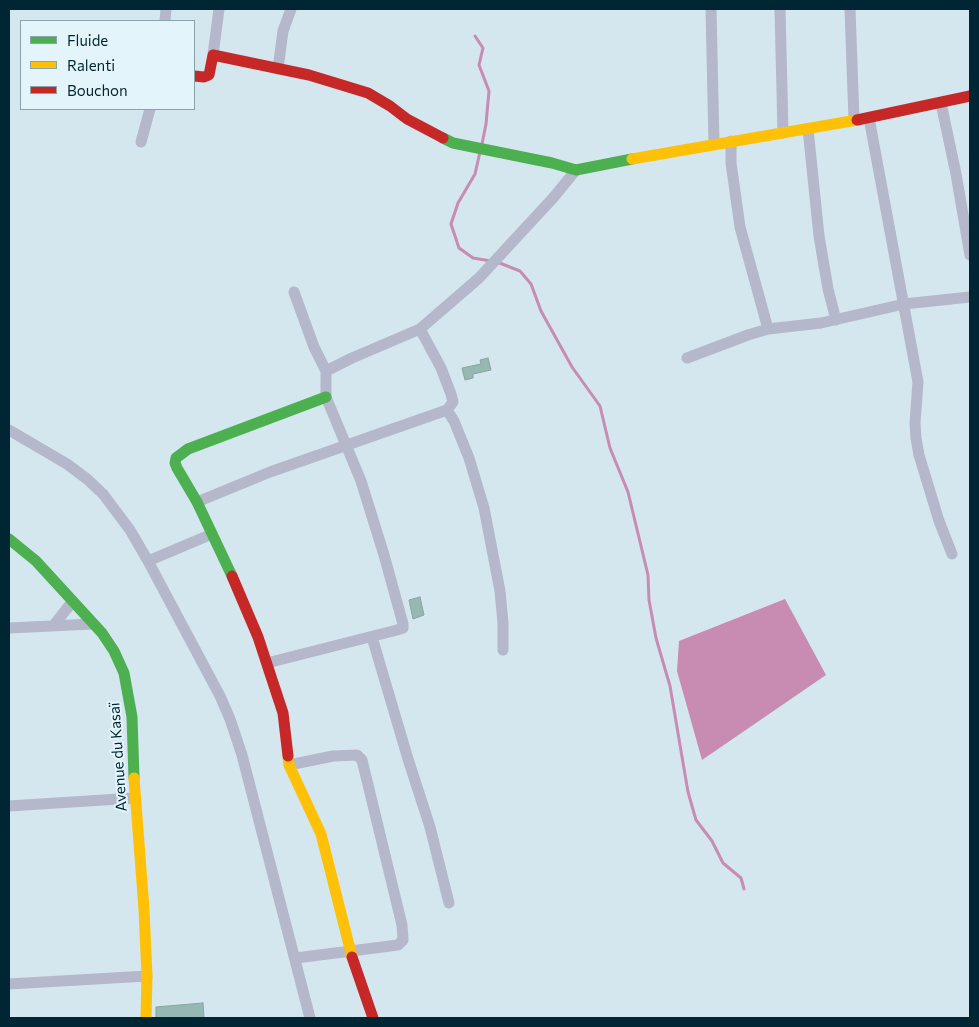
<!DOCTYPE html>
<meta charset="utf-8">
<style>
body{margin:0}
#map{position:relative;width:979px;height:1027px;overflow:hidden;background:#d4e6ee;font-family:Commissioner,sans-serif}
canvas{display:block}
.frame{position:absolute;inset:0;border:10px solid #002633;pointer-events:none}
.legend{position:absolute;left:20px;top:20px;width:175px;height:90px;box-sizing:border-box;background:#e4f4fb;border:1px solid #89a2ab;margin:0;padding:6px 9px;list-style:none;font-size:15px;color:#002633}
.legend li{display:flex;align-items:center;gap:10px;height:25px}
.legend b{width:25px;border:1px solid #89a2ab}
</style>
<div id="map">
<canvas width="979" height="1027"></canvas>
<div class="frame"></div>
<ul class="legend">
<li><b style="height:6px;background:#4caf50"></b>Fluide</li>
<li><b style="height:6px;background:#ffc107"></b>Ralenti</li>
<li><b style="height:6px;background:#c62828"></b>Bouchon</li>
</ul>
</div>
<script>
const ctx = document.querySelector('canvas').getContext('2d');
ctx.lineJoin = 'round';
function fillPath(path, color) { ctx.fillStyle = color; ctx.fill(path, 'evenodd'); }
const shape = rows => new Path2D(rows.map(r => 'M' + r).join(''));
function strokePath(path, color, width, dash) { ctx.strokeStyle = color; ctx.lineWidth = width; ctx.lineCap = dash ? 'butt' : 'round'; ctx.setLineDash(dash || []); ctx.stroke(path); }
function label(font, color, halo, rows, align = 'center') {
  ctx.font = font + ' Commissioner,sans-serif'; ctx.lineWidth = 4; ctx.setLineDash([]); ctx.textBaseline = 'middle'; ctx.strokeStyle = halo; ctx.fillStyle = color; for (const [text, x, y, turn = 0] of rows) {
    ctx.save(); ctx.translate(x, y); ctx.rotate((+turn || 0) * Math.PI / 180); ctx.textAlign = isNaN(turn) ? turn : align; if (halo) ctx.strokeText(text, 0, 0); ctx.fillText(text, 0, 0); ctx.restore();
  }
}
fillPath(shape([
 [785,599,826,675,702,760,677,671,679,641]
]), '#c88cb3');
strokePath(shape([
 [475,36,483,48,479,65,489,91,486,124,482,144],
 [480,152,475,174,458,203,451,224,459,248,473,258,491,261],
 [497,262,520,271,531,284,541,311,572,367,600,406,610,448,628,492,648,575,649,600,656,638,670,686,688,792,696,820,712,841,723,863,741,878,744,889]
]), '#c88cb3', 3);
const building = shape([
 [488,358,491,370,473,374,473,378,465,380,462,368,481,364,480,360,488,358],
 [420,597,424,615,413,619,409,600,420,597],
 [203,1003,204,1018,156,1018,156,1007,203,1003]
]);
fillPath(building, '#95b8b3');
strokePath(building, '#8aa3a1', 1);
strokePath(shape([
 [711,9,714,144],
 [780,9,783,133],
 [850,9,854,120],
 [165,21,166,9],
 [213,55,219,9],
 [278,69,283,31,291,9],
 [941,103,956,174,970,255],
 [869,118,918,382,915,423,916,438,919,455,939,521,952,554],
 [808,129,819,236,828,289,836,320],
 [731,141,731,163,740,227,768,329],
 [141,142,150,109],
 [687,358,748,335,768,329,821,323,904,304,970,297],
 [326,371,352,358,420,329,479,278,553,198,576,170],
 [447,410,454,421,469,458,484,508,500,591,503,623,503,650],
 [9,430,67,464,87,479,103,494,130,530,148,561,220,696,230,719,242,755,310,1018],
 [197,502,270,472,447,410,453,402,451,394,441,368,420,329],
 [148,561,212,534],
 [54,625,72,602],
 [9,628,93,624],
 [372,637,408,759,430,827,449,903],
 [267,663,397,630,403,628,403,624,384,555,361,481,326,397,326,371,314,347,294,292],
 [289,765,333,756,357,755,362,760,402,925,403,940,398,945,296,958],
 [9,806,135,798],
 [9,984,147,976]
]), '#b5b7ca', 11);
strokePath(shape([
 [443,138,453,143,552,163,576,170,632,159],
 [9,539,36,561,102,633,114,651,124,673,132,717,134,778],
 [232,576,197,502,177,468,175,463,176,458,188,449,326,397]
]), '#4caf50', 11);
strokePath(shape([
 [632,159,857,120],
 [288,756,289,765,321,834,352,957],
 [134,778,144,909,147,976,146,1018]
]), '#ffc107', 11);
strokePath(shape([
 [194,76,204,77,209,75,213,55,309,75,368,93,390,106,407,119,443,138],
 [857,120,970,96],
 [232,576,258,637,283,713,288,756],
 [352,957,373,1018]
]), '#c62828', 11);
label('15px', '#002633', '#e4f4fb', [
 ["Avenue du Kasaï",118,757,-94]
]);
</script>
